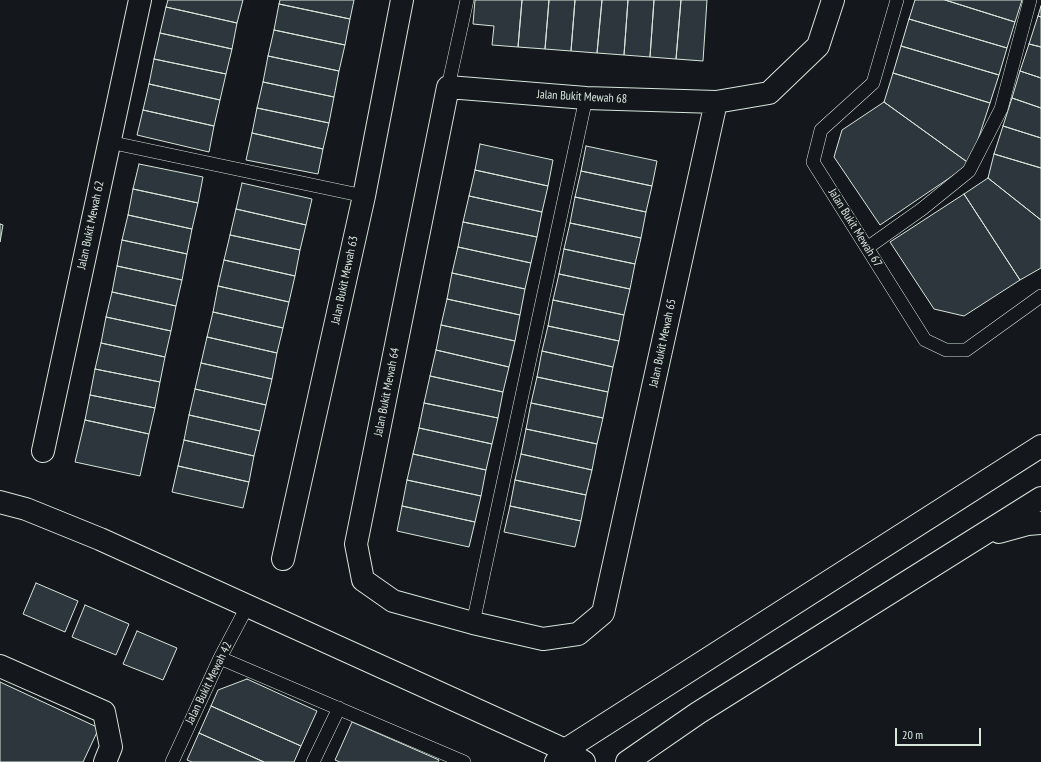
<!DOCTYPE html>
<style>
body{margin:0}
#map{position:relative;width:1041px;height:762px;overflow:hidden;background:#14181c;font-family:"PT Sans Narrow",sans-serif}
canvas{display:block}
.scale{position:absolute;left:895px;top:728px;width:86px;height:18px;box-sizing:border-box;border:2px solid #d8e6dc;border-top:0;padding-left:5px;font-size:12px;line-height:14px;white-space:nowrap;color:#d8e6dc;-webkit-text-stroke:3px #14181c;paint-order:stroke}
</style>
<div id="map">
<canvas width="1041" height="762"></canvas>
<div class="scale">20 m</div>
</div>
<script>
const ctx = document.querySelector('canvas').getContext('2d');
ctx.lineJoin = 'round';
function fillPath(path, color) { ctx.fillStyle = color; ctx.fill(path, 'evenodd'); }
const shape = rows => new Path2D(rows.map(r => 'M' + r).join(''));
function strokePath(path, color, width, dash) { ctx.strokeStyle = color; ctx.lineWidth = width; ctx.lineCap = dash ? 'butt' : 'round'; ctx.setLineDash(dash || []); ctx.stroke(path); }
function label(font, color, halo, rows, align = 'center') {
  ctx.font = font + ' "PT Sans Narrow",sans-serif'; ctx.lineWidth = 3; ctx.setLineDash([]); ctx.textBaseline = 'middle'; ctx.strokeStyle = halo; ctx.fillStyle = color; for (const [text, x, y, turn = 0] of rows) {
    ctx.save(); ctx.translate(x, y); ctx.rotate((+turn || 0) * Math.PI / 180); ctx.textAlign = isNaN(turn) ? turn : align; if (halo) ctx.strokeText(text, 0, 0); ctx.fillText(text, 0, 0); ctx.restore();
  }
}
const building = shape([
 [168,0,243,0,237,23,166,7,168,0],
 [280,0,354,0,350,19,279,4,280,0],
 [475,0,522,0,518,47,492,45,494,26,473,24,475,0],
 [522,0,549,0,545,49,518,47,522,0],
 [549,0,575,0,571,51,545,49,549,0],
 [575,0,602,0,597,53,571,51,575,0],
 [602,0,628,0,624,55,597,53,602,0],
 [628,0,654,0,650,57,624,55,628,0],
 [654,0,681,0,676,59,650,57,654,0],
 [681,0,707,0,703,61,676,59,681,0],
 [915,0,945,0,1015,22,1007,48,909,19,915,0],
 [945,0,1022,0,1015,22,945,0],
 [279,4,350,19,345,45,274,30,279,4],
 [1041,6,1041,17,1038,16,1041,6],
 [166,7,237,23,232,49,160,33,166,7],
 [1038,16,1041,17,1041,47,1029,44,1038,16],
 [909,19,1007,48,999,75,901,46,909,19],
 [274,30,345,45,339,71,268,56,274,30],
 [160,33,232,49,226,74,154,59,160,33],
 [1029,44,1041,47,1041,78,1020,71,1029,44],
 [901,46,999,75,990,103,893,73,901,46],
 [268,56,339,71,334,97,263,82,268,56],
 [154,59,226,74,220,100,149,84,154,59],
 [1020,71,1041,78,1041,108,1012,98,1020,71],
 [893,73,990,103,970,164,884,102,893,73],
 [263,82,334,97,329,123,257,108,263,82],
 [149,84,220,100,214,126,143,110,149,84],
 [1012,98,1041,108,1041,138,1003,126,1012,98],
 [884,102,970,164,880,225,834,157,842,130,884,102],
 [257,108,329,123,323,149,252,133,257,108],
 [143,110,214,126,209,152,137,135,143,110],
 [1003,126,1041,138,1041,168,994,154,1003,126],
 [252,133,323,149,318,174,246,160,252,133],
 [480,144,553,160,548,186,475,170,480,144],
 [586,146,657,161,652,186,581,171,586,146],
 [994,154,1041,168,1041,220,988,178,994,154],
 [139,164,203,177,198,203,133,189,139,164],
 [475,170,548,186,542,212,469,196,475,170],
 [581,171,652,186,646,212,575,197,581,171],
 [988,178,1041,220,1041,268,1020,280,964,194,988,178],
 [242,183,312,199,306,225,236,209,242,183],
 [133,189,198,203,192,229,128,215,133,189],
 [964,194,1020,280,964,316,934,309,890,242,964,194],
 [469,196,542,212,537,237,463,222,469,196],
 [575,197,646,212,641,238,570,223,575,197],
 [236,209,306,225,300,250,230,235,236,209],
 [128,215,192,229,187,254,122,240,128,215],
 [463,222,537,237,531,263,458,247,463,222],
 [570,223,641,238,635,264,564,249,570,223],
 [0,224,3,225,0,242,0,224],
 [230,235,300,250,295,276,224,260,230,235],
 [122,240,187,254,182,280,117,266,122,240],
 [458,247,531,263,525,289,452,273,458,247],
 [564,249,635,264,630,289,559,274,564,249],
 [224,260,295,276,289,302,218,286,224,260],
 [117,266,182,280,176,306,112,292,117,266],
 [452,273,525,289,520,315,447,299,452,273],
 [559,274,630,289,624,315,553,300,559,274],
 [218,286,289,302,283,328,213,312,218,286],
 [112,292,176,306,171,331,106,317,112,292],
 [447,299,520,315,515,341,441,325,447,299],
 [553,300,624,315,619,341,548,326,553,300],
 [213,312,283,328,277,353,207,337,213,312],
 [106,317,171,331,165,357,101,343,106,317],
 [441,325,515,341,509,367,436,350,441,325],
 [548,326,619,341,613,367,542,351,548,326],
 [207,337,277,353,272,379,201,363,207,337],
 [101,343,165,357,160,382,95,369,101,343],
 [436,350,509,367,503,392,430,376,436,350],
 [542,351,613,367,608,392,537,377,542,351],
 [201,363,272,379,266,405,195,389,201,363],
 [95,369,160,382,155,408,90,395,95,369],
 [430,376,503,392,498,418,424,403,430,376],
 [537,377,608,392,603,418,531,403,537,377],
 [195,389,266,405,260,431,189,415,195,389],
 [90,395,155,408,149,434,85,420,90,395],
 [424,403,498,418,492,444,419,428,424,403],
 [531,403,603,418,597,444,526,429,531,403],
 [189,415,260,431,254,456,184,440,189,415],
 [85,420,149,434,140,476,75,462,85,420],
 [419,428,492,444,486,470,413,454,419,428],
 [526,429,597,444,592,470,521,454,526,429],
 [184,440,254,456,249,482,178,466,184,440],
 [413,454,486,470,481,496,407,480,413,454],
 [521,454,592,470,586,495,515,480,521,454],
 [178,466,249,482,243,508,172,492,178,466],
 [407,480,481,496,475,522,402,506,407,480],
 [515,480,586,495,581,521,510,506,515,480],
 [402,506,475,522,469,547,397,531,402,506],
 [510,506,581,521,575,547,504,532,510,506],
 [36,583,78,601,65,632,23,614,36,583],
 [85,605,129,624,116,655,72,637,85,605],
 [137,631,177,648,163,680,123,664,137,631],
 [247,679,317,711,301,746,211,706,218,690,247,679],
 [0,682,99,728,83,762,0,762,0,682],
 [211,706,301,746,294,762,264,762,199,733,211,706],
 [352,722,439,760,438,762,340,762,335,760,352,722],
 [199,733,264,762,192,762,187,760,199,733]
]);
fillPath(building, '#2c363c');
strokePath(building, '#d8e6dc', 1);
const lane = shape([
 [897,0,873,83,821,130,813,162,925,340,946,350,966,350,1041,296],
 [448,87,467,0],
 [109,142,364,196],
 [867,248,922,209,969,171,1001,109,1030,0],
 [473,623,586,98],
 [220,658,464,762],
 [172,762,220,658,248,605],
 [313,762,339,708]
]);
const street = shape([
 [716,102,603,613,578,634,543,639,473,623,393,601,363,580,356,544,448,87,586,98,716,102,769,93,818,46,833,0],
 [43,451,140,0],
 [0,502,26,509,100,539,565,750,584,762],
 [283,559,364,196,402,0],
 [0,666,104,712,111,747,105,762]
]);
const secondary = shape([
 [999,532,1028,524,1041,523],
 [556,762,565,750,1041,446],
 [627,762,698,713,1041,498]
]);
strokePath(lane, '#d8e6dc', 14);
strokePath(street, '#d8e6dc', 24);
strokePath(secondary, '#d8e6dc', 24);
strokePath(lane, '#14181c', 13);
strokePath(street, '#14181c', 22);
strokePath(secondary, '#14181c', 22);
label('12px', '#d8e6dc', '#14181c', [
 ["Jalan Bukit Mewah 68",582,97,3],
 ["Jalan Bukit Mewah 62",91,225,-78],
 ["Jalan Bukit Mewah 67",855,228,58],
 ["Jalan Bukit Mewah 63",345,280,-78],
 ["Jalan Bukit Mewah 65",663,343,-78],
 ["Jalan Bukit Mewah 64",387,392,-79],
 ["Jalan Bukit Mewah 42",209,683,-64]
]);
</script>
